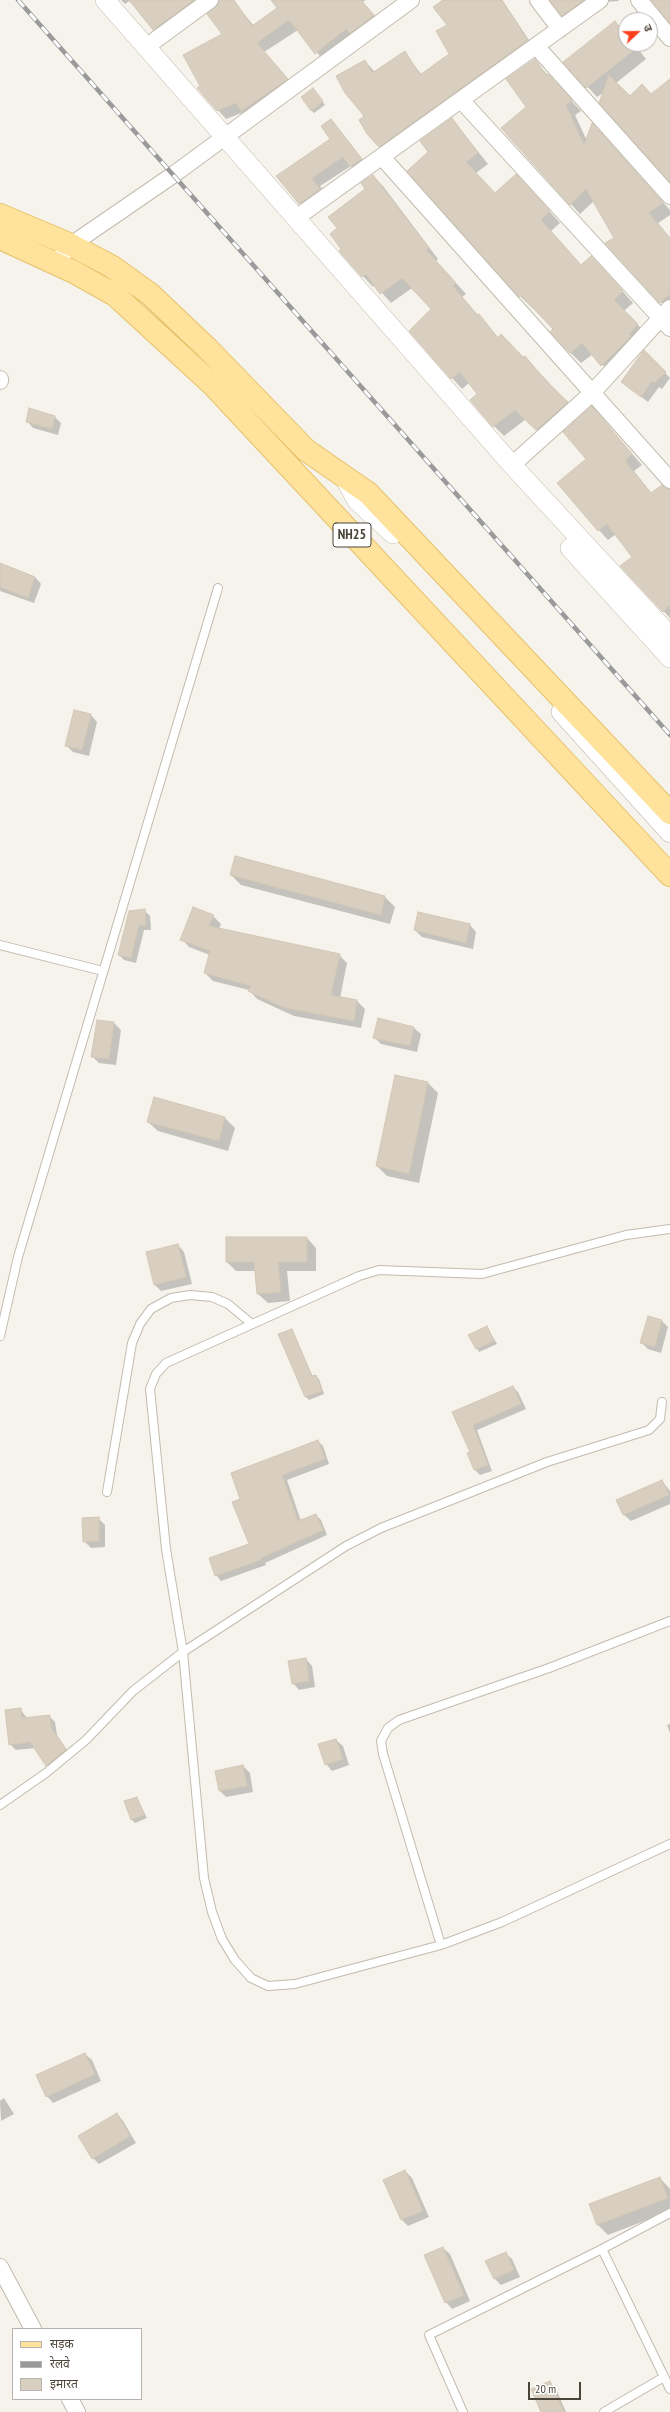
<!DOCTYPE html>
<meta charset="utf-8">
<style>
body{margin:0}
#map{position:relative;width:670px;height:2412px;overflow:hidden;background:#f6f3ec;font-family:"PT Sans Narrow","Noto Sans Devanagari",sans-serif}
canvas{display:block}
.legend{position:absolute;left:12px;top:2328px;width:130px;height:72px;box-sizing:border-box;background:#fff;border:1px solid #b7b4b0;margin:0;padding:5px 7px;list-style:none;font-size:12px;color:#4b4439}
.legend li{display:flex;align-items:center;gap:8px;height:20px}
.legend b{width:20px;border:1px solid #b7b4b0}
.north{position:absolute;left:618px;top:12px;width:40px;height:40px;box-sizing:border-box;background:#fff;border:1px solid #b7b4b0;border-radius:50%;rotate:68deg;font-size:11px;font-weight:700;line-height:16px;text-align:center;color:#4b4439}
.north::after{content:'';display:block;margin:auto;width:14px;height:18px;background:#fc3f1d;clip-path:polygon(50% 0,100% 100%,50% 72%,0 100%)}
.scale{position:absolute;left:528px;top:2382px;width:53px;height:18px;box-sizing:border-box;border:2px solid #4b4439;border-top:0;padding-left:5px;font-size:12px;line-height:14px;white-space:nowrap;color:#4b4439;-webkit-text-stroke:3px #fff;paint-order:stroke}
</style>
<div id="map">
<canvas width="670" height="2412"></canvas>
<ul class="legend">
<li><b style="height:5px;background:#ffe39c"></b>सड़क</li>
<li><b style="height:5px;background:#9a9a9a"></b>रेलवे</li>
<li><b style="height:11px;background:#d8cfc1"></b>इमारत</li>
</ul>
<div class="north">उ</div>
<div class="scale">20 m</div>
</div>
<script>
const ctx = document.querySelector('canvas').getContext('2d');
ctx.lineJoin = 'round';
function fillPath(path, color) { ctx.fillStyle = color; ctx.fill(path, 'evenodd'); }
const shape = rows => new Path2D(rows.map(r => 'M' + r).join(''));
function strokePath(path, color, width, dash) { ctx.strokeStyle = color; ctx.lineWidth = width; ctx.lineCap = dash ? 'butt' : 'round'; ctx.setLineDash(dash || []); ctx.stroke(path); }
function label(font, color, halo, rows, align = 'center') {
  ctx.font = font + ' "PT Sans Narrow",sans-serif'; ctx.lineWidth = 4; ctx.setLineDash([]); ctx.textBaseline = 'middle'; ctx.strokeStyle = halo; ctx.fillStyle = color; for (const [text, x, y, turn = 0] of rows) {
    ctx.save(); ctx.translate(x, y); ctx.rotate((+turn || 0) * Math.PI / 180); ctx.textAlign = isNaN(turn) ? turn : align; if (halo) ctx.strokeText(text, 0, 0); ctx.fillText(text, 0, 0); ctx.restore();
  }
}
fillPath(shape([
 [121,0,200,0,164,39,131,0,125,4],
 [272,0,366,0,362,2,382,24,324,61,298,30,264,52,295,88,251,118,244,112,226,119,218,110,223,34,234,2,254,26,279,8],
 [444,0,502,0,535,49,388,155,379,146,366,117,365,61,375,72,404,53,422,75,451,54],
 [551,0,618,0,619,1,605,2,573,25],
 [615,23,626,34,626,44,634,44,646,59,616,83,630,98,670,91,670,180,604,92,597,97,565,62],
 [534,60,581,111,575,115,587,141,602,134,670,210,670,215,658,223,670,238,670,312,607,244,616,238,594,201,580,214,571,204,527,107],
 [316,92,325,105,314,113,311,110],
 [452,119,488,164,476,173,495,194,527,186,560,223,551,231,582,266,602,268,633,303,624,311,649,336,613,376,593,354,581,363,570,352,555,330,520,296,429,152],
 [331,120,369,168,359,175,351,166,320,186,328,198,308,212,278,176,332,139],
 [373,176,383,186,438,259,436,261,466,294,462,297,498,338,523,358,525,357,577,413,547,440,526,419,504,436,494,426,478,394,469,383,462,389,411,331,432,309,412,288,391,303,375,285,373,287,363,276,341,251,343,249,338,229,367,190],
 [644,351,670,378,662,389,659,387,648,402,622,382],
 [55,417,61,423,58,435,33,428,27,421],
 [601,418,642,465,634,471,652,494,670,489,670,618,622,567,633,557,616,534,608,540,599,530,587,459],
 [0,564,35,577,41,584,34,603,0,591],
 [91,715,97,722,89,756,73,752,66,745],
 [235,858,385,897,395,907,390,924,241,885,231,875],
 [145,911,150,916,151,930,144,930,136,963,124,960,119,955],
 [419,913,470,925,476,932,473,949,422,937,415,930],
 [213,916,221,924,219,929,339,955,347,963,340,998,357,1001,365,1009,361,1028,294,1016,257,999,249,990,213,981,205,973,210,955,189,947,182,939],
 [378,1020,414,1028,421,1034,417,1052,381,1044,375,1038],
 [98,1021,114,1023,121,1030,116,1065,99,1063,92,1056],
 [428,1083,438,1093,419,1183,387,1176,377,1166],
 [225,1118,235,1128,228,1151,158,1131,148,1122],
 [307,1238,316,1248,316,1271,287,1271,290,1301,268,1303,258,1294,256,1271,236,1271,227,1262],
 [178,1245,184,1252,192,1284,161,1291,155,1285],
 [662,1321,668,1327,661,1353,648,1349,641,1342],
 [487,1327,497,1344,479,1352,470,1335],
 [292,1331,313,1377,316,1376,319,1379,324,1394,309,1400,306,1397,279,1335],
 [513,1387,518,1392,526,1409,477,1430,492,1471,480,1475,475,1470,469,1453,471,1452,453,1412],
 [318,1441,323,1446,329,1464,287,1480,301,1521,316,1515,321,1520,327,1535,265,1563,266,1565,221,1581,216,1575,250,1545,241,1500],
 [662,1481,670,1491,670,1504,631,1521,624,1515,618,1501],
 [98,1518,105,1525,105,1547,91,1548,84,1541],
 [306,1659,312,1666,315,1687,299,1690,293,1683],
 [20,1709,27,1718,49,1716,55,1722,57,1735,71,1756,53,1771,35,1748,16,1750,10,1744],
 [670,1724,670,1733,667,1725],
 [336,1740,343,1746,349,1765,332,1771,326,1764],
 [243,1766,250,1773,253,1792,226,1797,220,1791],
 [137,1798,147,1818,135,1823,132,1820],
 [85,2054,92,2060,101,2081,53,2103,47,2096],
 [4,2098,14,2114,1,2121,0,2101],
 [117,2114,123,2121,136,2143,99,2164,93,2158],
 [405,2171,412,2178,429,2217,408,2226,402,2220,384,2180],
 [660,2178,670,2189,670,2211,608,2235,598,2225,590,2205],
 [443,2248,450,2254,470,2301,452,2309,446,2302],
 [505,2253,512,2259,520,2277,501,2285,495,2279,487,2261],
 [549,2382,556,2389,566,2412,542,2412]
]), '#0003');
const building = shape([
 [129,0,194,0,153,30,129,0],
 [219,0,234,0,252,26,277,8,271,0,361,0,374,15,350,33,346,29,315,54,290,21,287,21,257,43,288,79,241,111,236,103,217,111,197,88,200,86,183,55,222,34,207,14,216,7,219,0],
 [443,0,502,0,528,40,379,147,367,134,359,120,364,116,345,93,336,76,365,60,372,73,405,51,420,75,449,54,436,31,447,25,433,7,443,0],
 [550,0,584,0,562,16,550,0],
 [651,0,670,0,670,23,651,0],
 [615,21,626,35,626,44,642,44,586,88,563,62,615,21],
 [535,59,547,76,548,74,572,100,566,105,584,145,592,123,663,203,649,213,670,238,670,294,660,303,605,243,614,238,586,189,570,205,501,128,526,107,506,79,535,59],
 [609,75,630,96,642,84,651,94,670,79,670,182,599,103,609,75],
 [313,88,323,101,311,111,301,97,313,88],
 [452,118,478,153,466,162,495,193,516,174,550,211,541,220,581,265,591,256,623,291,614,300,638,324,629,334,631,336,601,366,582,343,570,353,550,332,553,329,521,295,519,297,407,171,428,152,420,141,452,118],
 [331,119,362,159,350,167,343,157,312,178,320,189,299,204,276,176,330,139,321,126,331,119],
 [373,175,429,248,426,250,456,283,453,286,477,315,479,314,498,338,501,334,523,357,525,356,546,381,568,402,536,430,515,410,493,427,470,400,477,394,460,372,451,379,409,331,431,309,402,278,380,294,366,274,362,277,339,251,341,249,330,234,337,228,328,217,365,189,361,183,373,175],
 [644,350,666,372,654,383,652,381,641,397,621,382,644,350],
 [592,406,632,454,625,461,651,493,662,485,670,489,670,605,663,612,620,566,632,557,607,524,598,531,557,483,586,459,563,432,592,406],
 [29,408,55,416,52,429,26,422,29,408],
 [0,563,35,577,28,598,0,587,0,563],
 [74,710,91,714,82,750,65,746,74,710],
 [235,856,385,896,381,915,230,875,235,856],
 [193,907,214,915,209,926,340,954,331,995,357,1000,354,1021,285,1008,248,991,251,986,204,973,210,951,180,940,193,907],
 [145,909,146,925,139,925,131,958,118,955,129,911,145,909],
 [418,912,470,924,466,943,414,930,418,912],
 [378,1018,414,1027,410,1046,373,1038,378,1018],
 [97,1020,114,1022,109,1059,91,1057,97,1020],
 [395,1075,428,1082,409,1174,376,1166,395,1075],
 [154,1097,225,1117,219,1141,147,1122,154,1097],
 [226,1237,307,1237,307,1262,278,1262,281,1292,257,1294,254,1262,226,1262,226,1237],
 [178,1244,186,1277,154,1285,146,1252,178,1244],
 [648,1316,662,1320,655,1347,640,1343,648,1316],
 [487,1326,494,1341,476,1349,468,1335,487,1326],
 [292,1329,312,1376,316,1375,322,1391,305,1397,278,1334,292,1329],
 [513,1386,521,1404,473,1425,488,1465,474,1470,467,1453,470,1452,452,1412,513,1386],
 [318,1440,325,1459,282,1475,298,1521,316,1514,323,1530,261,1558,261,1560,215,1576,209,1558,249,1544,232,1502,240,1499,231,1473,318,1440],
 [662,1480,669,1495,623,1515,616,1500,662,1480],
 [99,1517,99,1541,83,1542,82,1518,99,1517],
 [306,1658,309,1681,292,1684,288,1661,306,1658],
 [21,1708,22,1718,50,1715,51,1728,66,1749,46,1766,30,1742,9,1745,5,1710,21,1708],
 [336,1739,343,1759,325,1765,318,1744,336,1739],
 [243,1765,247,1786,219,1791,215,1771,243,1765],
 [137,1797,144,1815,131,1820,124,1801,137,1797],
 [85,2053,95,2074,46,2097,36,2075,85,2053],
 [117,2113,130,2136,92,2159,78,2136,117,2113],
 [405,2170,423,2211,401,2220,383,2180,405,2170],
 [660,2177,668,2198,597,2225,589,2204,660,2177],
 [443,2247,464,2295,445,2303,424,2255,443,2247],
 [506,2252,514,2270,494,2279,485,2261,506,2252],
 [550,2381,564,2412,541,2412,531,2389,550,2381]
]);
fillPath(building, '#d8cfc1');
strokePath(building, '#d3c7b4', 1);
const service = shape([
 [0,945,103,971],
 [670,1229,626,1235,482,1274,379,1270,359,1276,166,1363,156,1374,150,1389,166,1549,183,1652,204,1878,212,1912,222,1939,235,1960,251,1978,268,1986,295,1984,441,1945,502,1922,670,1844],
 [0,1336,18,1257,218,588],
 [107,1492,132,1343,140,1324,151,1309,171,1298,190,1295,212,1297,228,1304,252,1324],
 [0,1805,46,1773,86,1740,133,1691,183,1652,346,1546,381,1528,547,1462,649,1430,660,1419,662,1402],
 [441,1945,383,1754,381,1741,388,1728,399,1720,549,1668,670,1621],
 [670,2213,602,2249,670,2389],
 [463,2412,429,2335,602,2249],
 [604,2412,664,2377]
]);
const minor = shape([
 [538,0,560,29],
 [639,0,670,38],
 [536,46,670,196],
 [146,47,210,0],
 [461,100,670,328],
 [382,157,670,480],
 [296,218,600,0],
 [55,263,71,245,173,175,411,0],
 [0,379,0,381],
 [512,465,591,394,670,308],
 [0,2267,33,2329],
 [70,2399,77,2412]
]);
const tertiary = shape([
 [105,0,512,465,670,636],
 [344,477,357,501,393,534],
 [570,548,670,658],
 [561,712,670,833]
]);
const primary = shape([
 [0,215,71,245,111,266,150,294,208,349,306,450,368,493,670,813],
 [0,238,74,272,115,295,214,386,670,875]
]);
strokePath(service, '#c2bbae', 10);
strokePath(minor, '#c2bbae', 18);
strokePath(tertiary, '#c2bbae', 20);
strokePath(primary, '#e6c16a', 24);
strokePath(service, '#fff', 8);
strokePath(minor, '#fff', 16);
strokePath(tertiary, '#fff', 19);
strokePath(primary, '#ffe39c', 22);
const rail = shape([
 [18,0,670,735]
]);
strokePath(rail, '#9a9a9a', 4.5);
strokePath(rail, '#fff', 3, [9]);
for (const [x, y, w] of [
 [352,535,38]
]) { const box = new Path2D(); box.roundRect(x - w / 2, y - 12, w, 24, 3); ctx.fillStyle = '#fff'; ctx.fill(box); strokePath(box, '#4b4439', 1); }
label('bold 14px', '#4b4439', null, [
 ["NH25",352,535]
]);
</script>
